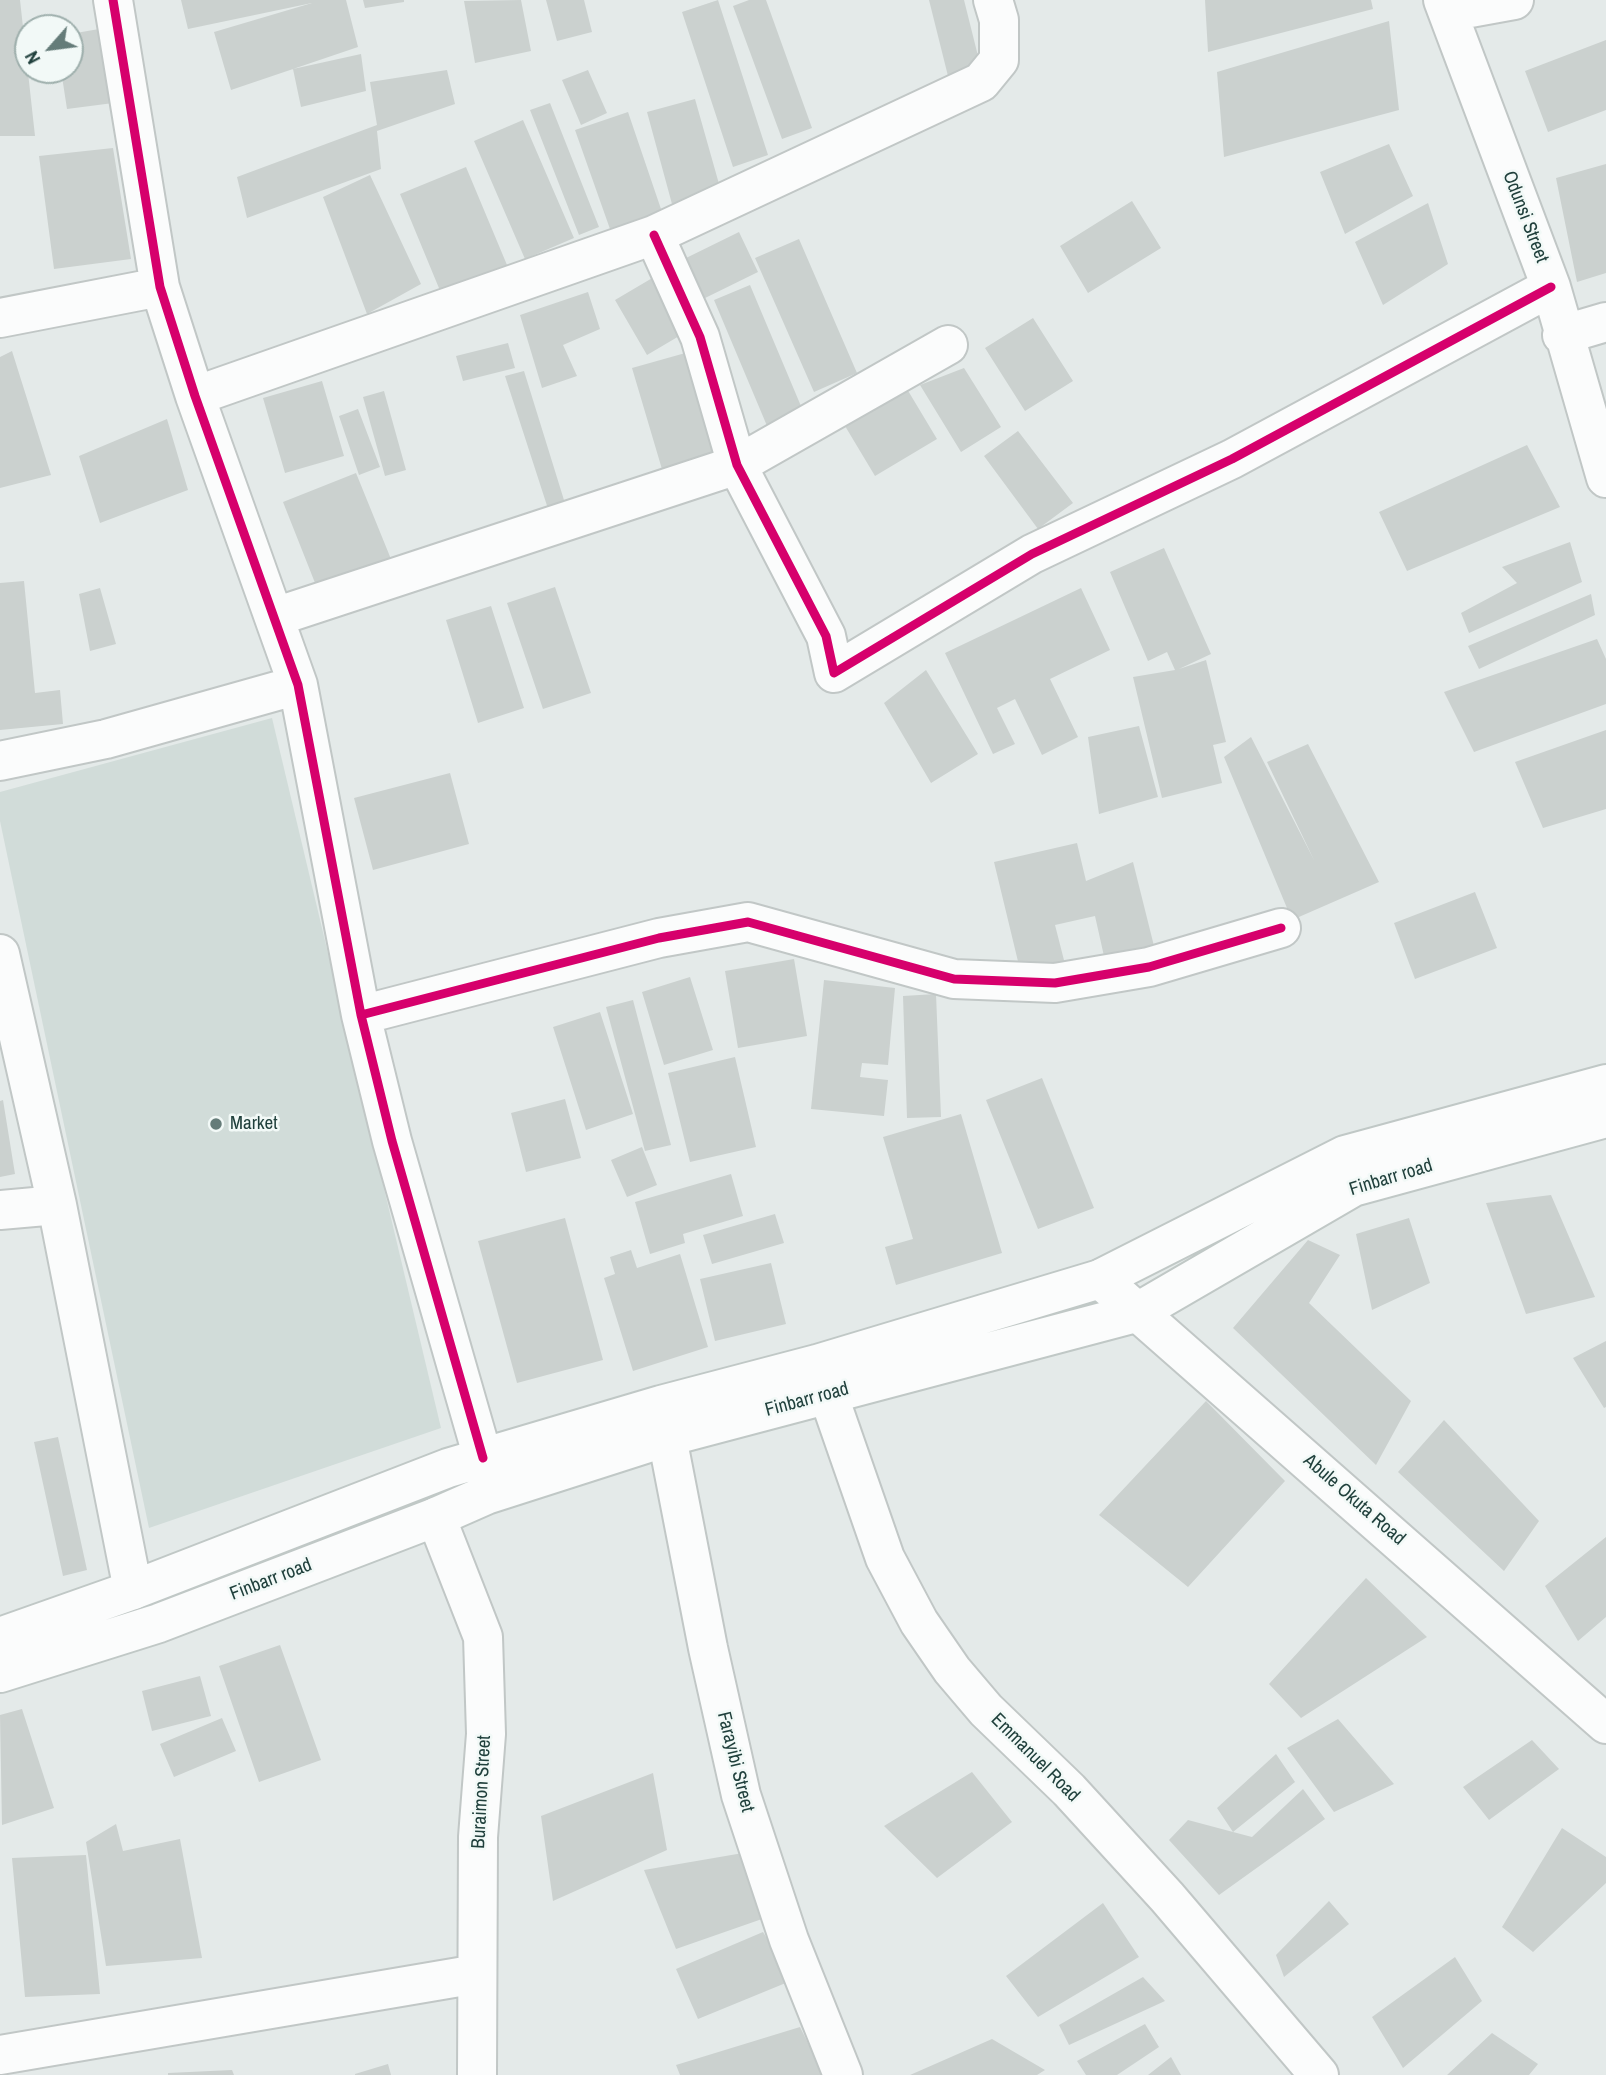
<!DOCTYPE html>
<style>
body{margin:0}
#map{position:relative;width:1606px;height:2075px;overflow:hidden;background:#e4eae9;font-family:"Archivo Narrow",sans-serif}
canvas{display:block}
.north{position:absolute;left:14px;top:14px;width:70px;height:70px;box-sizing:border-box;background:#f2f9f7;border:2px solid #9eafac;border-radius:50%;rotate:242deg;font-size:19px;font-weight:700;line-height:28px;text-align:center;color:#20403c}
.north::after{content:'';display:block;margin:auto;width:24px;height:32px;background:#657c79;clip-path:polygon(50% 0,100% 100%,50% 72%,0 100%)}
</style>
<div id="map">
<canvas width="1606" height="2075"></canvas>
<div class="north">N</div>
</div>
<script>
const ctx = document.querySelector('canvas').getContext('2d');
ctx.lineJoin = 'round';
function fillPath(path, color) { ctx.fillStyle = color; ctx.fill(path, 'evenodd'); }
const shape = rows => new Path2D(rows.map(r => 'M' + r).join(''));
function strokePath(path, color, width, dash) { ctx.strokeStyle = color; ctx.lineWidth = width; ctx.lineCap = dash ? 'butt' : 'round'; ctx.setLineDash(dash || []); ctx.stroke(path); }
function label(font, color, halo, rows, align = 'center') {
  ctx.font = font + ' "Archivo Narrow",sans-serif'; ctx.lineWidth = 5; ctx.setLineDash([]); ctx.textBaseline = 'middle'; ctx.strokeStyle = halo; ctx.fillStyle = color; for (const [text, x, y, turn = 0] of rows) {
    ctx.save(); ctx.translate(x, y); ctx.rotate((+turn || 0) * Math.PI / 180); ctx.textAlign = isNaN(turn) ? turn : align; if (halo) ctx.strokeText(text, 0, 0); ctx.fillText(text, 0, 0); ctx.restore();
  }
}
fillPath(shape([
 [272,718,441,1428,149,1528,0,821,0,792]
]), '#d1dcd9');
fillPath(shape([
 [0,0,20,0,35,136,0,136],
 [181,0,346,0,358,47,231,90,214,32,312,3,188,29],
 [363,0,404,0,404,2,365,8],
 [521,0,531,51,475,63,464,1],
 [546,0,584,0,592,32,557,41],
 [718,0,768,155,733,167,682,12],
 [749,0,766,0,812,128,782,139,733,6],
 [929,0,964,0,981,68,948,76],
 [1205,0,1371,0,1373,9,1208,52],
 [1389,21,1399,110,1224,157,1217,72],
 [105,28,121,102,67,109,61,70,70,70,70,34],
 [1606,40,1606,110,1548,132,1525,71],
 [361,54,366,91,301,107,293,69],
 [447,70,455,104,377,131,381,169,247,218,237,177,377,125,370,82],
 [588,70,607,113,581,125,562,80],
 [695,99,721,191,672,204,647,112],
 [550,103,599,227,579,235,530,110],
 [628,112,662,212,610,229,575,130],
 [523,120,574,238,525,259,474,141],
 [1389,144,1413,196,1345,234,1320,172],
 [113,148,131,259,54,269,39,156],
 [1606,164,1606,273,1577,282,1556,178],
 [466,167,507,265,441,293,400,194],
 [370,175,421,284,367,314,323,197],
 [1132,201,1161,248,1088,293,1060,246],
 [1428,203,1448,264,1383,305,1355,242],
 [739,232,758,272,701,300,682,260],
 [799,239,857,373,814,392,755,258],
 [654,277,686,332,647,355,615,300],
 [750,285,806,418,770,433,714,300],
 [588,292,600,329,563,345,577,376,542,388,520,315],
 [1033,318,1073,381,1025,411,985,348],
 [508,343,515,368,463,381,456,356],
 [696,350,727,457,664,476,632,368],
 [12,351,51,475,0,488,0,357],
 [964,368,1001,427,961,452,920,385],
 [524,371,568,513,551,518,505,376],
 [322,381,344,456,285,473,263,398],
 [904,384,937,439,875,476,842,421],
 [384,391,406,470,385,476,363,397],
 [358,409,380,467,359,475,339,416],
 [167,419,188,490,100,523,79,456],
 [1018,431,1073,503,1038,529,984,456],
 [1527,445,1560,507,1407,571,1379,512],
 [356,473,393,564,319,593,283,502],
 [1570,542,1582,582,1469,633,1461,613,1517,583,1502,567],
 [1164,548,1211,654,1179,669,1206,660,1226,742,1213,745,1222,783,1162,798,1133,677,1175,670,1167,652,1148,661,1110,572],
 [24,581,35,693,60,690,63,724,0,730,0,583],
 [555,587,591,693,543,709,507,603],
 [100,588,116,644,90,651,79,594],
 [1081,588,1110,650,1050,679,1078,737,1042,755,1015,699,997,708,1015,744,993,754,945,653],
 [1591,594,1595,615,1479,669,1468,646],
 [491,606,524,708,478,723,446,620],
 [1597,639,1606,659,1606,704,1474,752,1444,692],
 [926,670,978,754,931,783,884,703],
 [1139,726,1158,797,1099,814,1088,737],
 [1606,730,1606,809,1543,828,1515,762],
 [1251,737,1314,860,1267,762,1308,744,1379,882,1292,920,1224,757],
 [450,773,469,844,373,870,354,798],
 [1077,843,1086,881,1133,862,1157,958,1106,965,1095,916,1055,925,1066,968,1022,978,994,862],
 [1475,892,1497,948,1415,979,1394,923],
 [794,959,807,1036,738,1048,725,971],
 [690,977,713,1050,664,1065,642,992],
 [824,980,895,988,888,1065,862,1063,860,1077,888,1080,884,1116,811,1109],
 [936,994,941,1117,907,1118,903,996],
 [633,1000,671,1145,645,1151,606,1007],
 [600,1012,633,1114,586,1130,553,1027],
 [735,1057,756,1147,690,1162,668,1073],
 [1042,1078,1094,1208,1038,1229,986,1100],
 [565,1099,581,1158,526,1172,511,1113],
 [3,1100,15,1174,0,1177,0,1101],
 [961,1114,1002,1253,896,1285,885,1247,913,1239,883,1137],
 [642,1147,657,1185,627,1197,611,1160],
 [731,1174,743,1216,683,1234,685,1243,650,1254,635,1202],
 [1551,1195,1595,1297,1526,1314,1486,1203],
 [775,1214,784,1243,712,1264,703,1235],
 [565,1218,603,1360,517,1383,478,1241],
 [1409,1218,1430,1283,1372,1310,1356,1234],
 [1308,1240,1340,1255,1309,1303,1411,1401,1376,1465,1233,1328],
 [631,1250,637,1268,680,1254,708,1347,633,1371,604,1278,615,1274,610,1257],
 [771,1263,786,1324,715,1341,700,1279],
 [1606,1341,1606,1407,1604,1408,1573,1358],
 [1206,1401,1285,1481,1188,1587,1099,1515],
 [1444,1420,1539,1521,1504,1571,1398,1472],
 [58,1437,87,1570,63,1576,34,1442],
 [1606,1537,1606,1617,1578,1641,1545,1586],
 [1366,1578,1427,1637,1301,1718,1269,1684],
 [280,1645,321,1760,259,1782,219,1666],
 [200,1676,211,1716,152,1731,142,1691],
 [22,1709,54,1808,2,1825,0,1715],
 [222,1718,236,1751,174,1777,160,1744],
 [1338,1719,1394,1784,1334,1812,1287,1748],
 [1532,1740,1559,1769,1489,1820,1463,1787],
 [1276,1754,1295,1782,1233,1832,1252,1837,1303,1789,1325,1819,1219,1895,1169,1840,1188,1820,1233,1832,1217,1808],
 [972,1772,1012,1822,937,1878,884,1826],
 [653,1773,667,1850,553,1901,541,1816],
 [116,1824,123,1851,180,1839,202,1958,106,1966,86,1842],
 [1562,1828,1606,1857,1606,1883,1533,1952,1502,1927],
 [743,1853,762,1919,676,1949,644,1870],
 [86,1855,100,1994,25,1997,12,1858],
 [1329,1901,1349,1924,1284,1977,1276,1955],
 [1103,1903,1139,1957,1038,2017,1006,1976],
 [763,1932,793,1980,698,2019,676,1969],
 [1455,1957,1482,2001,1403,2068,1372,2017],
 [1143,1977,1165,2001,1069,2045,1059,2025],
 [1145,2024,1159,2047,1117,2075,1086,2075,1077,2061],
 [800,2027,824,2075,680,2075,676,2065],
 [1492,2033,1538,2064,1529,2075,1447,2075],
 [992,2039,1045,2070,1037,2075,910,2075],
 [1171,2057,1181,2075,1148,2075],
 [388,2064,391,2075,355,2075,355,2074],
 [232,2070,234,2075,168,2075,168,2073]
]), '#cbd1cf');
const minor = shape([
 [113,0,160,287,195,396,298,685,361,1015,392,1141,483,1458],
 [1443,0,1551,287,1606,478],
 [1448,12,1514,0],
 [654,235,700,337,737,465,826,636,834,673,1032,554,1232,459,1551,287],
 [0,318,160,287],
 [1562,335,1606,322],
 [195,396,654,235,981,82,999,60,999,20,993,0],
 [275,617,737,465,948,345],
 [0,761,106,739,298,685],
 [0,954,57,1205,133,1590],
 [361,1015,659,938,748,922,954,979,1055,983,1149,967,1281,928],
 [0,1210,57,1205],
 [1100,1279,1606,1724],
 [828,1394,885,1558,919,1622,952,1670,986,1710,1069,1790,1167,1897,1319,2075],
 [667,1437,708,1648,741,1795,789,1940,843,2075],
 [436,1517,483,1637,486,1734,478,1837,477,2075],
 [0,2055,477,1974]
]);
const secondary = shape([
 [0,1637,133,1590,448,1468,661,1405,817,1364,1100,1279,1345,1155,1606,1084],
 [0,1673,159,1623,436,1517,486,1495,667,1437,1136,1313,1353,1187,1606,1118]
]);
strokePath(minor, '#c1c7c6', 42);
strokePath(secondary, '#c0c8c6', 42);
strokePath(minor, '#fbfcfc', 38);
strokePath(secondary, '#fbfcfc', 38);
strokePath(shape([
 [113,0,160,287,195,396,298,685,361,1015,392,1141,483,1458],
 [654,235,700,337,737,465,826,636,834,673,1032,554,1232,459,1551,287],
 [361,1015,659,938,748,922,954,979,1055,983,1149,967,1281,928]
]), '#d6006c', 9);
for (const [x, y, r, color] of [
 [216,1124,7,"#657c79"]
]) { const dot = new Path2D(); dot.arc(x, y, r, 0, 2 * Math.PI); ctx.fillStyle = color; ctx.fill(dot); strokePath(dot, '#f2f9f7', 2.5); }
label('19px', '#20403c', '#f2f9f7', [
 ["Odunsi Street",1525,217,69],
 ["Finbarr road",1391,1178,-17],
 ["Finbarr road",807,1400,-15],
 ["Abule Okuta Road",1354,1500,41],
 ["Finbarr road",271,1580,-21],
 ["Emmanuel Road",1035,1758,45],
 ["Farayibi Street",735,1762,76],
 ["Buraimon Street",482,1792,-87]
]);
label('19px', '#20403c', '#f2f9f7', [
 ["Market",230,1124]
], 'left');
</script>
